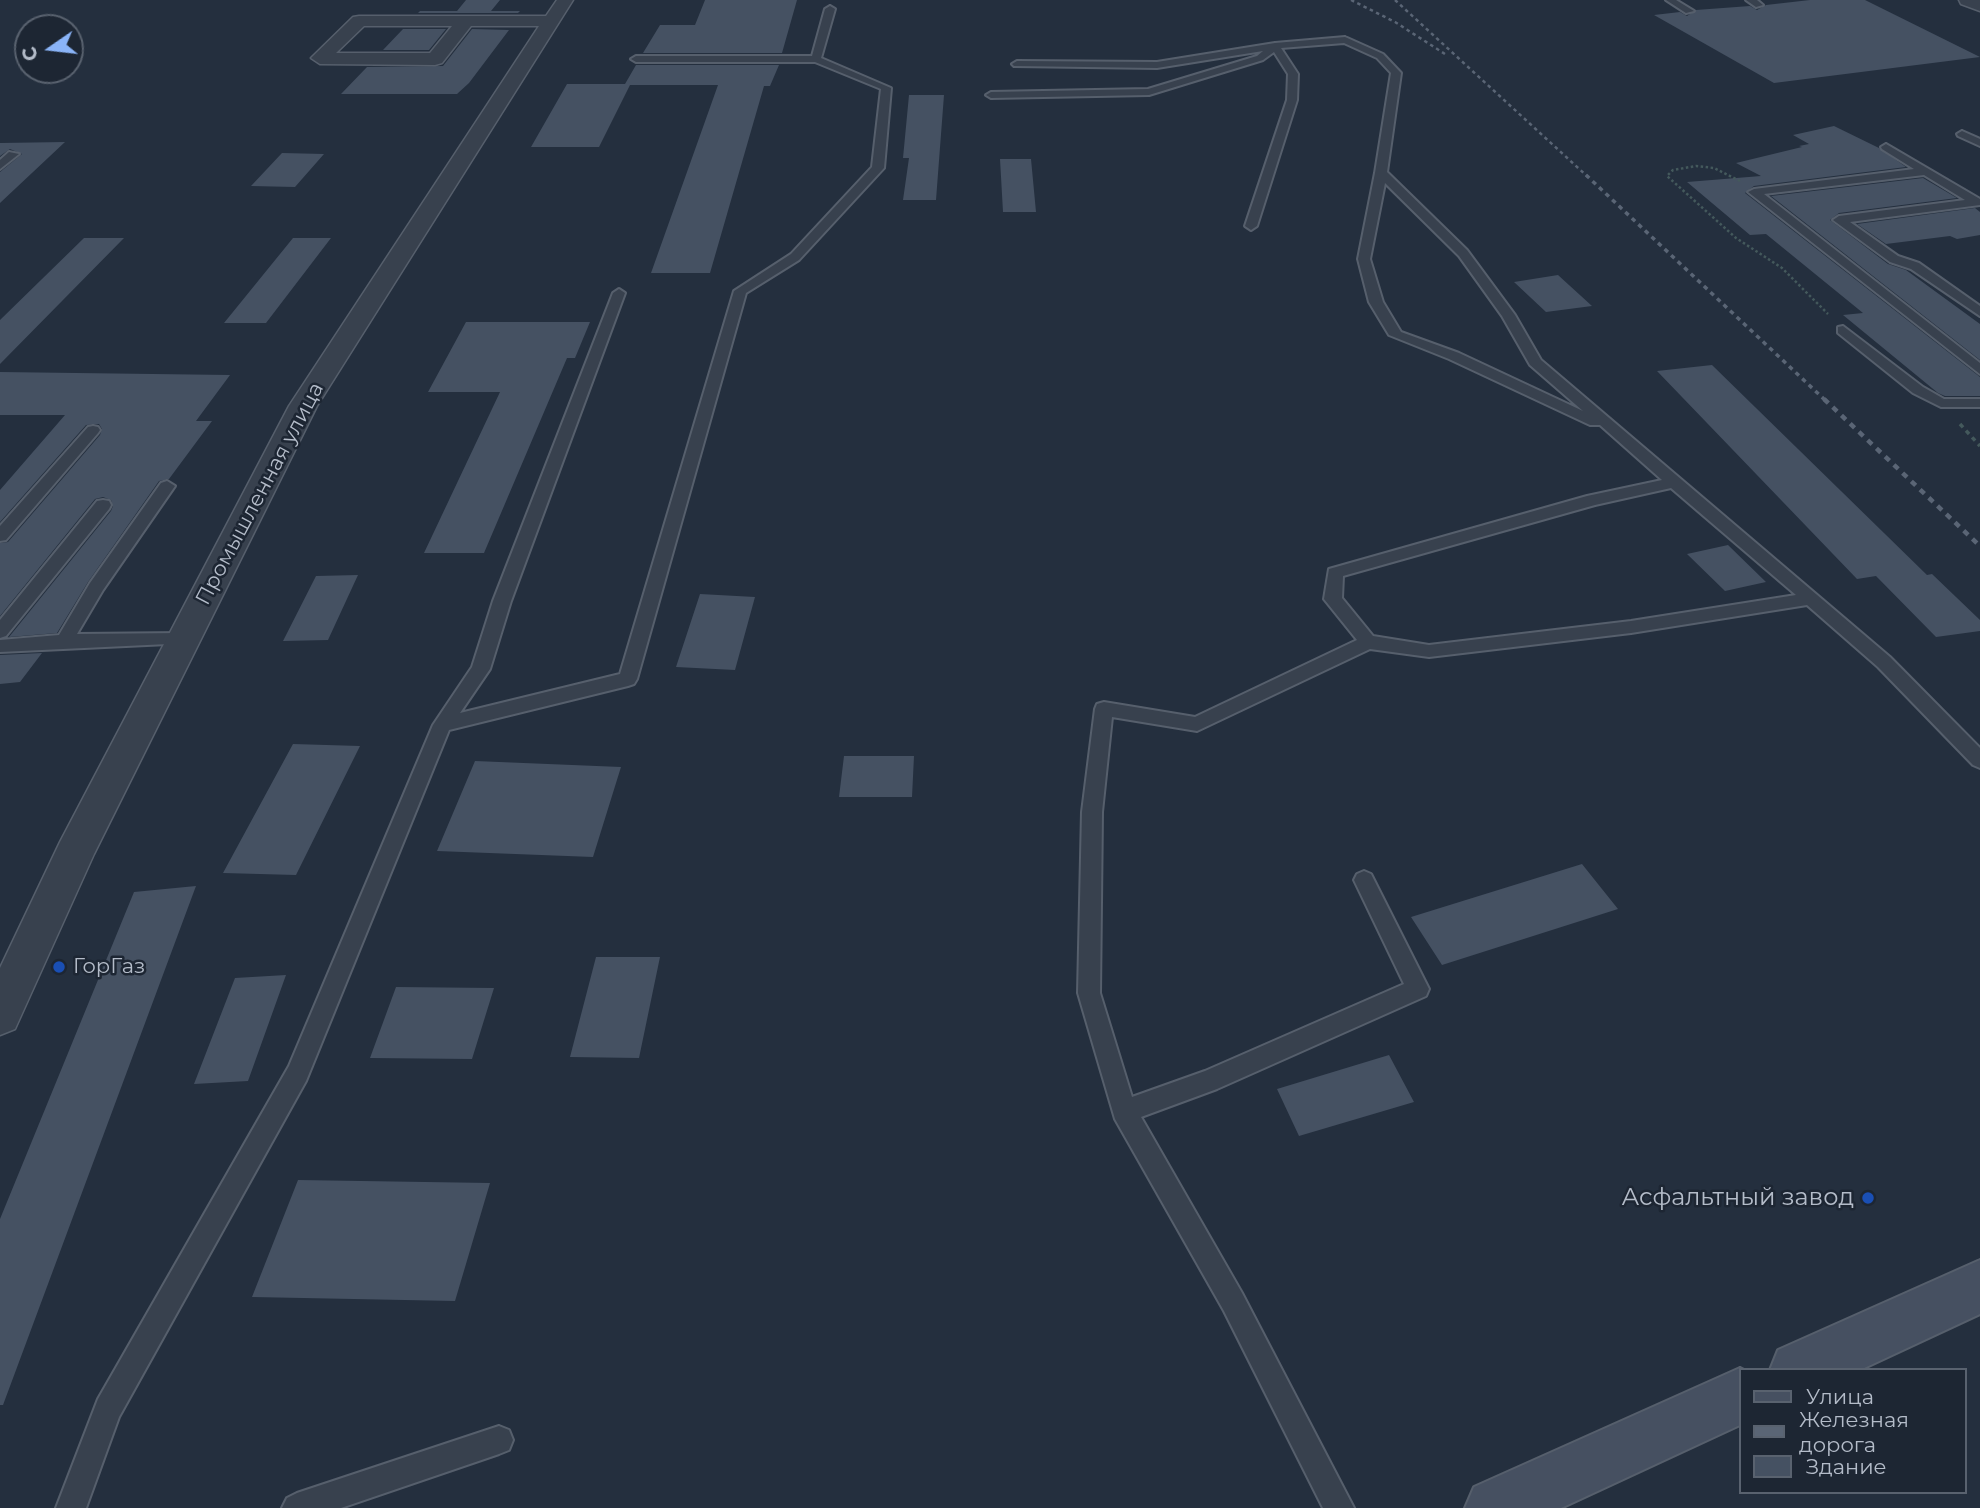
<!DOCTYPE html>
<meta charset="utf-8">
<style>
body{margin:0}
#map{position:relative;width:1980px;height:1508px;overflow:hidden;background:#242f3e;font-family:Montserrat,sans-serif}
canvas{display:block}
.legend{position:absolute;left:1739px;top:1368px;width:228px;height:126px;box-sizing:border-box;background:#1d2633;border:2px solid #59626f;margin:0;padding:9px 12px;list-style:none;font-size:21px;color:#b4bcc9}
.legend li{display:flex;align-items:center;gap:14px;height:35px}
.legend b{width:35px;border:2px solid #59626f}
.north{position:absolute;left:14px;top:14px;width:70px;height:70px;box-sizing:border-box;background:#1d2633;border:2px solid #59626f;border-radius:50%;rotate:256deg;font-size:19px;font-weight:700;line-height:28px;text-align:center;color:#b4bcc9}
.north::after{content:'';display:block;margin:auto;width:24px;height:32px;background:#8ab4f8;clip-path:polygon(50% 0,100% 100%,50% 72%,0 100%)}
</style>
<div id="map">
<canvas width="1980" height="1508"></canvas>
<ul class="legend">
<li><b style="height:9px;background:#465061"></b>Улица</li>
<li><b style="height:9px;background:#5a6575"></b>Железная дорога</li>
<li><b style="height:19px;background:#455162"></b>Здание</li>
</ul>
<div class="north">С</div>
</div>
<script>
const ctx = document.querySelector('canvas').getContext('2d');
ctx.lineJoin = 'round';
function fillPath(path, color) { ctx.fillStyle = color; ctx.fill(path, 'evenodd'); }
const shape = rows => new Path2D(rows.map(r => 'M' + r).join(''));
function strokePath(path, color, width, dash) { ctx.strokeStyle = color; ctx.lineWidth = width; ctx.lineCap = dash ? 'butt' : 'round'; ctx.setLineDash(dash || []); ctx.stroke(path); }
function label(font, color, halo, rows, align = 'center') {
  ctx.font = font + ' Montserrat,sans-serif'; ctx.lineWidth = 5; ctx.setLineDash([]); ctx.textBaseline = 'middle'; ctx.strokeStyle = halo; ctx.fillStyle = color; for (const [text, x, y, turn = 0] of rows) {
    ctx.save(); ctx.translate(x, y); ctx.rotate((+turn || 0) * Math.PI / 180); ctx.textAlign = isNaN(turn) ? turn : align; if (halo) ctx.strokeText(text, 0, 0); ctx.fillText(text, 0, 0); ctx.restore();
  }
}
fillPath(shape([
 [466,0,500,0,491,11,520,11,518,13,418,13,420,11,457,11],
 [705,0,797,0,782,53,643,53,660,25,695,25],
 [1810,0,1865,0,1980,57,1774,83,1654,15,1680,12,1687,16,1696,10,1750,6,1757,10,1766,5],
 [403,29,446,29,429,50,383,50],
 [472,29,509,30,469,83,457,94,341,94,367,67,443,66],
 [636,65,779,65,770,86,764,86,710,273,651,273,718,85,630,85,599,147,531,147,567,84,625,84],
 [909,95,944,95,936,200,903,200,909,158,903,158],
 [1834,126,1879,148,1906,167,1754,186,1745,193,1980,377,1980,396,1945,396,1938,393,1843,315,1863,313,1766,234,1750,235,1687,182,1761,176,1736,163,1802,147,1799,146,1809,144,1793,135],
 [65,142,0,203,0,172,22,154,10,149,0,156,0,143],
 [282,153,324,154,295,187,251,186],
 [1000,159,1031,159,1036,212,1003,212],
 [1923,178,1957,198,1839,213,1830,220,1888,264,1906,270,1980,324,1980,360,1771,196],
 [1975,208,1980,212,1980,235,1957,239,1950,236,1886,244,1857,224],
 [84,238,124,238,0,364,0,320],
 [293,238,331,238,266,323,224,323],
 [1558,275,1592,306,1546,312,1514,282],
 [466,322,590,322,575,358,567,358,484,553,424,553,500,392,428,392],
 [1712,365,1927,575,1932,574,1980,620,1980,631,1936,637,1876,576,1857,579,1657,371],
 [0,372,230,375,196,421,212,421,169,479,159,481,88,582,57,633,9,637,111,511,113,506,111,500,103,497,95,499,0,616,0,543,8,542,100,435,102,429,99,424,86,425,0,522,0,490,65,415,0,415],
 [1728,545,1766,582,1725,591,1687,554],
 [358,575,328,640,283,641,316,576],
 [700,594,755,597,735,670,676,667],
 [42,653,20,682,0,684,0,655],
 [293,744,360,746,296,875,223,873],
 [844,756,914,756,912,797,839,797],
 [475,761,621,767,593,857,437,851],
 [1582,864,1618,909,1442,965,1411,917],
 [196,886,3,1405,0,1405,0,1219,134,892],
 [596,957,660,957,639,1058,570,1057],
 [286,975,248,1081,194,1084,235,978],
 [396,987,494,988,472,1059,370,1058],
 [1389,1055,1414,1102,1299,1136,1277,1089],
 [298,1180,490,1183,455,1301,252,1297]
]), '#455162');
const lane = shape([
 [1666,0,1676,0,1694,11,1686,13,1666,0],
 [1746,0,1757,0,1763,5,1756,7,1746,0],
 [830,6,835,9,821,58,891,88,884,168,799,260,746,293,637,679,634,684,628,686,449,730,306,1081,119,1417,86,1508,56,1508,98,1399,289,1066,433,725,472,667,493,601,613,293,619,289,625,293,511,601,490,669,460,713,620,674,734,291,791,254,872,167,881,89,815,62,636,62,631,59,636,56,812,56,825,9,830,6],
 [1345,37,1383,54,1401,73,1387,172,1467,250,1515,315,1541,360,1890,657,1980,748,1980,768,1973,765,1878,667,1807,605,1631,633,1429,657,1370,649,1197,731,1112,717,1102,812,1100,993,1132,1097,1205,1071,1404,984,1354,880,1357,874,1364,871,1371,874,1429,989,1426,996,1217,1089,1141,1117,1242,1293,1354,1508,1323,1508,1224,1311,1115,1119,1078,993,1082,812,1095,709,1097,704,1104,702,1195,717,1357,640,1324,599,1329,569,1587,496,1662,480,1600,425,1590,425,1449,359,1389,335,1369,302,1358,259,1375,173,1391,73,1377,58,1344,43,1281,48,1298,74,1297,100,1257,226,1251,230,1245,226,1287,100,1288,74,1274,52,1263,60,1149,95,991,98,986,95,991,92,1148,89,1257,56,1263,51,1157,68,1014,66,1012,64,1017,61,1157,62,1275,43,1345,37],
 [1385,183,1459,256,1502,316,1530,365,1583,411,1459,353,1401,332,1383,302,1370,259,1385,183],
 [1671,488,1796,595,1631,621,1429,645,1373,636,1342,598,1343,576,1595,505,1671,488],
 [1962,131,1980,139,1980,146,1958,136,1957,134,1962,131],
 [1886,144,1980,199,1980,205,1850,222,1898,256,1919,263,1980,306,1980,316,1911,269,1890,262,1833,220,1839,216,1965,200,1924,175,1764,194,1980,363,1980,374,1748,192,1754,189,1914,169,1882,149,1881,147,1886,144],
 [9,152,19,154,0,169,0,160,9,152],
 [1843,326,1923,387,1944,399,1980,399,1980,407,1941,407,1913,393,1838,333,1838,327,1843,326],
 [93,426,98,427,100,430,98,433,6,540,0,541,0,526,88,427,93,426],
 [167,481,175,486,103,590,77,634,183,633,189,635,192,639,189,643,0,652,0,640,59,635,90,583,161,483,167,481],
 [103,500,109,501,111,505,109,509,6,636,0,638,0,620,97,501,103,500],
 [499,1426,509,1430,513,1440,509,1450,499,1454,341,1508,282,1508,287,1498,297,1493,499,1426]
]);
const street = shape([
 [557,0,573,0,317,406,94,854,15,1029,0,1035,0,968,60,842,289,406,539,26,471,26,442,63,435,65,320,64,311,58,353,17,359,16,546,16,557,0],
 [364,26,452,26,430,53,336,53,364,26],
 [1959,0,1980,0,1980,11,1961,4,1959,0]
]);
const secondary = shape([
 [1980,1260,1980,1314,1860,1370,1770,1370,1778,1350,1980,1260],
 [1740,1368,1744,1370,1740,1370,1740,1425,1561,1508,1465,1508,1474,1487,1740,1368]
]);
strokePath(lane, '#565f6c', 4);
strokePath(street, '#565f6c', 3);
strokePath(secondary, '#565f6c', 4);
strokePath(shape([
 [1740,181,1714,168,1696,166,1673,170,1667,176,1736,238,1782,268,1828,314]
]), '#44595c', 2.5, [2.5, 2.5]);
strokePath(shape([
 [1960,424,1980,446]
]), '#44595c', 3.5, [4.5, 4.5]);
fillPath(lane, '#38414e');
fillPath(street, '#38414e');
fillPath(secondary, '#465061');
strokePath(shape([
 [1351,0,1395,22,1445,54],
 [1395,0,1588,177]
]), '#5a6575', 2.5, [3.5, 3.5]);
strokePath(shape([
 [1586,175,1826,401]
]), '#5a6575', 3.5, [4.5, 4.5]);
strokePath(shape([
 [1824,399,1980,546]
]), '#5a6575', 4.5, [6, 6]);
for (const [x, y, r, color] of [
 [59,967,7,"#1a4fb4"],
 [1868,1198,7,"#1a4fb4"]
]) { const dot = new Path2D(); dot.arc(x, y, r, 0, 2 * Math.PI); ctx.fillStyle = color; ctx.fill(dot); strokePath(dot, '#1d2633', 2.5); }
label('21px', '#b4bcc9', '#1d2633', [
 ["Промышленная улица",260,494,-62]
]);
label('21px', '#b4bcc9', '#1d2633', [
 ["ГорГаз",73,967]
], 'left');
label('24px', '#b4bcc9', '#1d2633', [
 ["Асфальтный завод",1854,1198]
], 'right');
</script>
